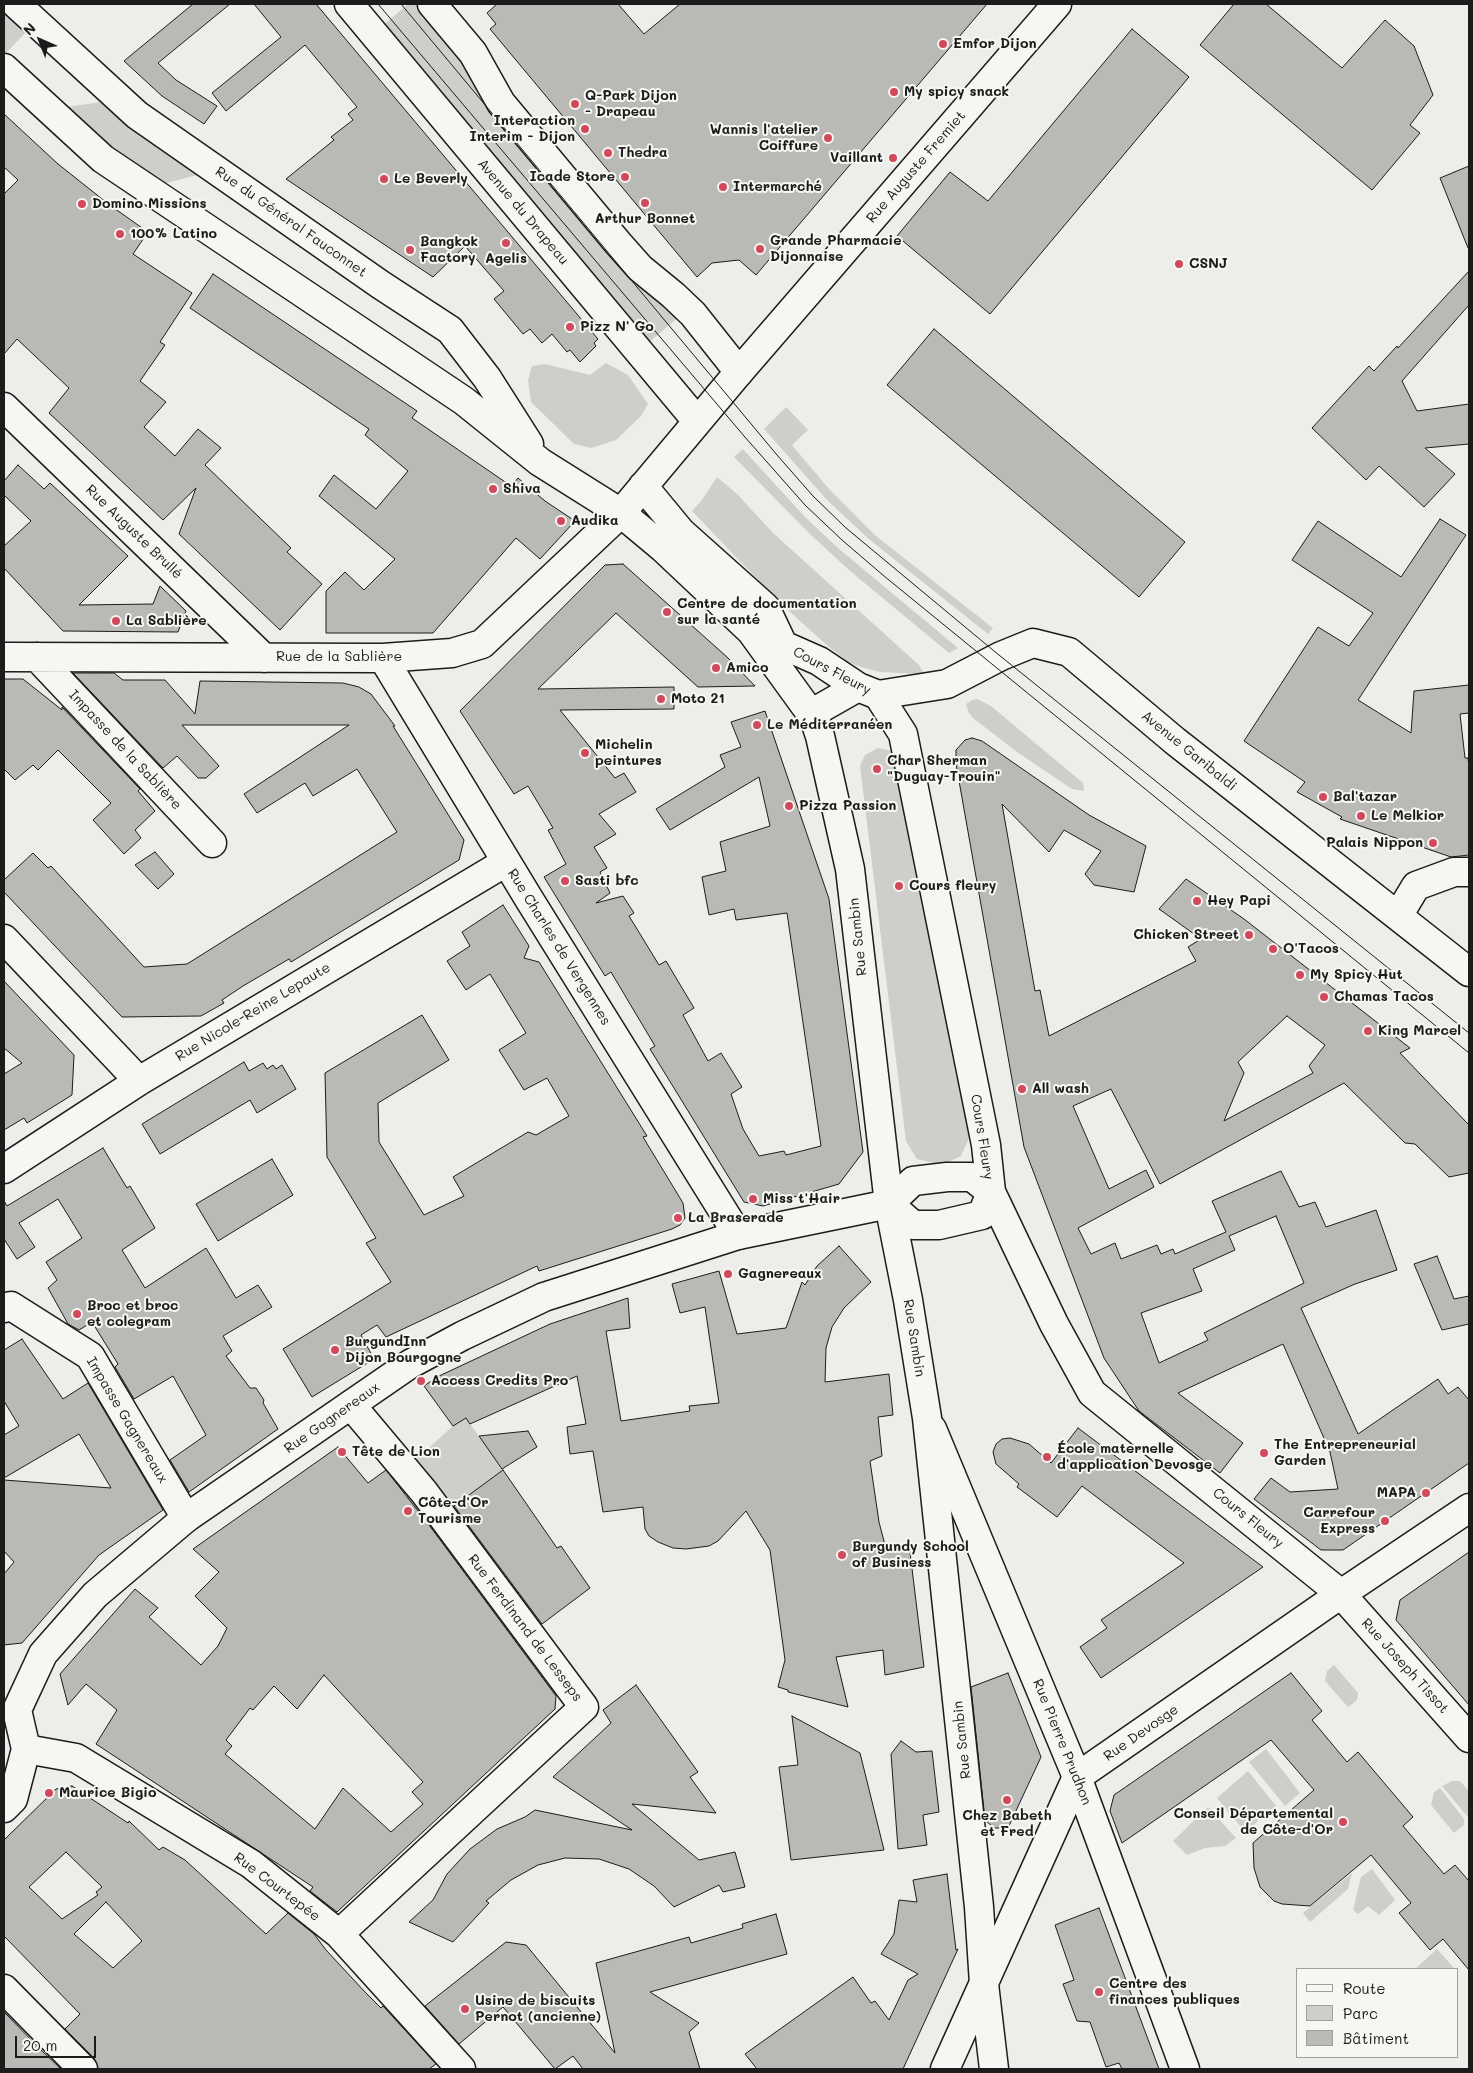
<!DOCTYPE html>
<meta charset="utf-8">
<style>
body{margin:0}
#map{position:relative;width:1473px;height:2073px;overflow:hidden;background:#edede9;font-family:Mali,sans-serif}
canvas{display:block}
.frame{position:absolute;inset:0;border:5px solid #1c1c1c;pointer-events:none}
.legend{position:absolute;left:1296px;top:1968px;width:162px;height:90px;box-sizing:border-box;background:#f6f6f2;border:1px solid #9f9f9c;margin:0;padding:6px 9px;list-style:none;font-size:15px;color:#1c1c1c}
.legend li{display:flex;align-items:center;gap:10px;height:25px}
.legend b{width:25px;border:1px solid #9f9f9c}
.north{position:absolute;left:15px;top:15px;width:50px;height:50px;-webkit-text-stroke:4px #f6f6f2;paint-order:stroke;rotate:316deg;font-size:14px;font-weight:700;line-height:20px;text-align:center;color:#1c1c1c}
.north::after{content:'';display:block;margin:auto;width:18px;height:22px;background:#1c1c1c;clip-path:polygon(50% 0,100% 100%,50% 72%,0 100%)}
.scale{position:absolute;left:15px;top:2036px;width:81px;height:22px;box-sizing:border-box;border:2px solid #1c1c1c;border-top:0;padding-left:6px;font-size:15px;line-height:18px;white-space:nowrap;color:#1c1c1c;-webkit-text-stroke:4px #f6f6f2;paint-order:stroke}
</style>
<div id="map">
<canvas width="1473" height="2073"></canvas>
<div class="frame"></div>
<ul class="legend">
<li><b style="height:6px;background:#f6f6f2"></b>Route</li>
<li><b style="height:14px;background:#cececb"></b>Parc</li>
<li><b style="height:14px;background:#b9b9b6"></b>Bâtiment</li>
</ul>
<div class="north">N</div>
<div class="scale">20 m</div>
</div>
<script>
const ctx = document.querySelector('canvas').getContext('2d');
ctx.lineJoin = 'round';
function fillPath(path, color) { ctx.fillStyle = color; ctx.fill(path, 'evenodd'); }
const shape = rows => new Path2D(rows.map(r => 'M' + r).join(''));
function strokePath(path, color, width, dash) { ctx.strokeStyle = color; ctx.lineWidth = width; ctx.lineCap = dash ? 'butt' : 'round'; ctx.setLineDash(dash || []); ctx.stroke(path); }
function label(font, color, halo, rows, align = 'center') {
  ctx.font = font + ' Mali,sans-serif'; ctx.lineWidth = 4; ctx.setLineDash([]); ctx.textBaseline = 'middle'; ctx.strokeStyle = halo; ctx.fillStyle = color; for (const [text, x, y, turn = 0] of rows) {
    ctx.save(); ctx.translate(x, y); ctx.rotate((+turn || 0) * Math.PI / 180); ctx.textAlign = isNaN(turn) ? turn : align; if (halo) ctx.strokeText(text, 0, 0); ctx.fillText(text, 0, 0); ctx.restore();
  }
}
fillPath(shape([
 [408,4,421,4,681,315,647,344,381,27],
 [4,11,26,32,4,55],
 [108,101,205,173,155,186,60,108],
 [606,363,628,375,648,404,641,416,616,440,591,448,574,444,531,402,528,380,532,366,545,364,590,375],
 [786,407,808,430,792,445,829,489,876,536,993,628,988,634,870,540,828,501,764,429],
 [743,449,804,516,838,548,958,648,949,653,850,571,810,534,734,457],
 [717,477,737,494,773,533,919,665,923,672,920,674,880,672,864,668,850,663,829,647,780,603,692,511,702,500],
 [977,699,991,706,1083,783,1084,791,1072,789,1017,752,973,718,969,713,966,704,972,700],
 [878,748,891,751,900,763,929,900,970,1136,961,1156,942,1165,917,1159,906,1141,860,766,865,755],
 [466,1418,503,1470,452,1507,420,1466,416,1459,453,1426],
 [1334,1665,1358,1693,1357,1700,1348,1707,1325,1681,1327,1671],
 [1266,1749,1300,1793,1285,1806,1249,1762],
 [1248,1771,1276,1806,1245,1832,1217,1798],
 [1452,1781,1460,1781,1469,1791,1469,1816,1467,1816,1442,1786],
 [1440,1788,1464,1819,1464,1825,1454,1833,1431,1805,1434,1792],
 [1208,1807,1236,1838,1225,1846,1205,1848,1187,1855,1173,1841],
 [1372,1869,1395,1900,1379,1915,1368,1906,1358,1914,1353,1910,1361,1877],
 [1352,1873,1348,1889,1310,1922,1303,1913],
 [1437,1949,1454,1968,1415,1969]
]), '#cececb');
const building = shape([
 [193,4,230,4,158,63,176,80,217,106,204,124,162,96,124,61,193,4],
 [254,4,316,4,598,339,594,343,596,346,580,362,570,350,567,352,552,334,542,343,530,329,523,334,494,299,504,291,465,246,433,277,286,179,334,140,331,137,353,120,348,114,357,107,305,45,226,111,212,93,281,37,254,4],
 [497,4,618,4,644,34,680,4,987,4,756,275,739,260,712,263,697,277,490,29,496,24,487,13,497,4],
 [1234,4,1266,4,1342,68,1385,20,1414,46,1433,95,1410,125,1420,133,1372,190,1200,45,1234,4],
 [1132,29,1189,77,990,314,897,236,950,172,988,201,1132,29],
 [4,114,58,164,111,206,148,232,133,254,192,293,160,342,165,345,140,381,166,402,144,427,175,456,198,429,221,448,205,465,291,548,287,552,322,584,280,630,179,534,196,488,163,520,49,413,69,388,17,339,4,354,4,194,18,180,4,167,4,114],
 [1469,166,1469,248,1468,248,1440,178,1469,166],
 [1469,271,1469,305,1402,381,1417,411,1469,404,1469,444,1425,448,1455,474,1424,507,1379,466,1366,480,1312,428,1369,366,1374,371,1397,346,1398,348,1469,271],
 [213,274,417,411,412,418,511,486,518,478,545,501,575,521,540,559,516,538,433,633,326,633,326,591,345,572,364,590,395,559,319,496,334,475,376,509,408,471,365,435,369,429,190,308,213,274],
 [934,329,1185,542,1139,597,887,385,934,329],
 [18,465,44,489,50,483,128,556,79,605,153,604,160,586,186,611,178,632,63,631,4,568,4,546,31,521,4,495,4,481,18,465],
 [1440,519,1466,535,1358,700,1411,733,1414,691,1469,685,1469,713,1460,714,1465,758,1468,758,1469,768,1469,855,1451,857,1340,819,1342,817,1297,792,1305,782,1244,741,1318,627,1349,646,1373,613,1292,560,1318,521,1401,577,1440,519],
 [623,564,727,657,755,686,698,687,616,613,538,689,674,687,674,709,560,710,615,778,624,773,636,792,599,814,616,834,594,847,607,868,600,872,610,893,596,903,623,896,634,913,629,916,659,965,666,961,694,1008,683,1015,708,1061,721,1053,742,1087,731,1094,743,1129,759,1156,784,1151,786,1155,821,1146,787,913,736,920,734,909,709,915,702,877,726,871,720,842,770,826,759,777,670,830,656,809,725,767,720,755,741,747,731,722,765,711,829,899,863,1152,839,1184,763,1206,744,1202,650,1049,655,1046,611,972,605,976,544,877,566,864,548,830,553,828,528,786,514,794,460,711,605,565,623,564],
 [73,673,114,673,123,680,165,680,195,714,200,681,343,683,359,687,371,694,395,726,393,726,464,840,459,860,291,962,289,959,243,986,222,1000,224,1003,201,1016,122,1017,4,892,4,880,33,853,48,868,51,866,144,967,187,964,397,832,357,769,313,796,305,783,257,813,244,794,349,725,182,725,219,766,206,778,198,778,177,756,163,768,73,673],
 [4,679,23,679,62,710,62,707,140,789,138,791,155,811,135,830,141,838,124,854,93,820,111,803,58,750,38,770,33,765,15,780,4,769,4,679],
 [972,738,982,741,1089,815,1146,846,1134,892,1094,885,1085,874,1101,851,1064,830,1049,852,1002,804,1035,991,1040,990,1049,1036,1196,961,1188,947,1201,939,1159,909,1186,879,1244,919,1410,1048,1400,1053,1469,1125,1469,1173,1449,1177,1415,1144,1405,1143,1344,1083,1160,1184,1111,1089,1073,1106,1109,1189,1146,1170,1154,1187,1078,1228,1091,1254,1115,1243,1121,1259,1157,1245,1161,1254,1173,1249,1175,1254,1226,1232,1212,1201,1281,1171,1299,1207,1315,1202,1326,1227,1376,1210,1397,1270,1355,1284,1301,1308,1358,1434,1438,1379,1448,1394,1458,1387,1469,1400,1469,1463,1343,1550,1321,1550,1254,1499,1271,1478,1290,1492,1338,1489,1330,1452,1283,1344,1178,1393,1243,1443,1220,1473,1139,1411,1104,1358,1024,1147,956,764,956,750,965,740,972,738],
 [1287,1016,1325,1045,1309,1066,1313,1073,1224,1121,1244,1073,1238,1062,1287,1016],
 [1276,1216,1304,1283,1204,1333,1208,1340,1159,1363,1141,1313,1202,1291,1193,1269,1235,1250,1229,1236,1276,1216],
 [155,852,174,874,158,889,135,865,155,852],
 [503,905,529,946,524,958,539,962,647,1136,643,1137,683,1203,685,1218,680,1225,672,1229,539,1271,537,1266,386,1337,377,1325,361,1335,374,1359,312,1397,283,1349,391,1282,366,1243,376,1238,327,1157,325,1073,422,1015,449,1060,378,1103,379,1142,424,1215,464,1196,453,1177,528,1132,536,1135,569,1116,547,1078,524,1090,499,1050,526,1033,490,974,466,990,447,961,470,946,462,932,503,905],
 [4,981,74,1055,72,1095,27,1123,24,1118,4,1130,4,1074,22,1063,4,1048,4,981],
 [244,1062,249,1071,263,1063,267,1069,273,1065,276,1069,282,1065,296,1089,257,1113,250,1100,160,1154,142,1124,244,1062],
 [103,1148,127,1188,130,1186,155,1228,122,1250,145,1288,206,1248,236,1298,258,1285,272,1307,223,1336,232,1351,226,1356,250,1388,256,1388,264,1400,263,1403,278,1429,189,1492,170,1460,206,1435,173,1376,134,1399,115,1367,118,1364,92,1322,79,1330,68,1324,48,1288,57,1280,46,1262,82,1238,58,1199,19,1223,35,1247,17,1259,4,1239,4,1201,7,1206,103,1148],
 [272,1159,293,1195,218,1241,196,1204,272,1159],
 [839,1246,871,1282,844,1308,832,1327,826,1348,825,1382,889,1374,893,1415,878,1417,882,1456,870,1461,879,1522,886,1549,909,1544,924,1667,885,1675,883,1650,836,1657,848,1707,788,1692,788,1690,778,1687,785,1660,770,1550,746,1511,718,1541,709,1546,686,1549,673,1548,658,1542,649,1536,645,1529,643,1507,603,1512,593,1451,570,1454,567,1427,586,1424,577,1376,470,1424,466,1418,453,1426,424,1386,437,1377,550,1324,628,1298,630,1328,606,1331,621,1421,690,1411,689,1406,719,1403,705,1307,680,1313,672,1284,719,1271,737,1334,786,1328,802,1282,805,1285,817,1266,839,1246],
 [1437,1256,1454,1299,1469,1296,1469,1324,1442,1330,1414,1264,1437,1256],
 [22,1339,63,1399,88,1383,163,1510,99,1555,22,1643,4,1645,4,1574,14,1562,4,1551,4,1480,111,1488,79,1434,4,1478,4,1435,19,1426,4,1401,4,1350,22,1339],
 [1078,1428,1263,1567,1101,1678,1080,1647,1107,1628,1101,1620,1184,1563,1082,1486,1057,1517,1017,1487,1019,1484,996,1464,993,1452,996,1444,1002,1439,1010,1438,1029,1444,1051,1463,1078,1428],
 [528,1431,537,1447,502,1469,479,1436,528,1431],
 [338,1447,368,1483,386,1470,429,1525,556,1696,555,1709,337,1912,310,1891,313,1887,96,1744,117,1710,86,1684,68,1705,60,1674,135,1589,158,1608,149,1617,201,1665,218,1646,227,1628,195,1596,219,1572,193,1549,338,1447],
 [324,1675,423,1782,412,1792,423,1804,391,1832,343,1788,315,1829,225,1754,232,1746,226,1740,250,1708,253,1710,274,1686,297,1709,324,1675],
 [503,1470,557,1548,561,1546,590,1588,542,1624,454,1506,503,1470],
 [1469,1552,1469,1705,1396,1620,1400,1600,1469,1552],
 [1008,1673,1041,1757,1008,1828,994,1828,985,1820,971,1687,1008,1673],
 [1291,1673,1322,1711,1312,1720,1347,1762,1358,1752,1413,1817,1403,1826,1444,1874,1455,1865,1469,1881,1469,1970,1443,1939,1430,1950,1399,1913,1411,1903,1371,1855,1310,1906,1282,1904,1274,1901,1260,1887,1254,1868,1253,1843,1314,1790,1271,1740,1122,1843,1110,1811,1114,1795,1291,1673],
 [636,1685,698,1772,690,1777,716,1813,632,1804,699,1860,735,1852,745,1887,723,1892,719,1885,674,1907,654,1886,629,1869,599,1859,565,1858,538,1865,511,1880,486,1901,489,1903,453,1942,409,1922,433,1900,447,1874,470,1849,497,1829,525,1817,535,1810,632,1830,553,1777,611,1723,603,1710,636,1685],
 [792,1716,860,1753,884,1850,791,1860,779,1767,798,1765,792,1716],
 [901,1741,916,1752,932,1751,939,1812,923,1815,927,1845,898,1849,891,1754,901,1741],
 [72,1786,128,1823,129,1821,159,1850,163,1847,185,1860,266,1934,288,1913,314,1934,326,1950,365,1992,381,2008,383,2006,436,2064,429,2069,98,2069,94,2058,65,2029,80,2014,4,1936,4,1840,56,1789,72,1786],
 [66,1852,102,1887,96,1892,98,1895,62,1919,29,1887,66,1852],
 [106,1902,142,1941,113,1968,74,1934,106,1902],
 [947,1874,956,1950,958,1949,903,2069,757,2069,745,2054,853,1977,871,2003,875,2001,889,2020,908,1980,918,1974,881,1954,894,1934,899,1900,917,1902,913,1880,947,1874],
 [1099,1908,1152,2050,1159,2069,1122,2069,1119,2063,1106,2067,1090,2022,1077,2021,1063,1984,1074,1980,1055,1925,1099,1908],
 [776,1914,787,1954,650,1992,699,2023,689,2032,700,2069,583,2069,573,2056,555,2069,503,2007,459,2044,425,2006,506,1942,526,1945,615,2053,596,1963,689,1937,691,1943,743,1928,742,1924,776,1914],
 [4,2012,42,2051,61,2069,4,2069,4,2012]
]);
fillPath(building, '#b9b9b6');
strokePath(building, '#1c1c1c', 1);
const minor = shape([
 [4,407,264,658],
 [4,657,383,658,452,653,482,644,621,513],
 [37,657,212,843],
 [383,658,529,899,738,1235],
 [878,695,947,684,1001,656,1033,643,1069,652,1175,741,1469,972],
 [1398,916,1416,886,1454,872,1469,872],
 [4,939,139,1081],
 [4,1169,139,1081,506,862],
 [4,1308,11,1306,90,1356,186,1518],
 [932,1429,1077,1777,1185,2069],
 [1341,1594,1469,1738],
 [26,1749,76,1758,251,1864,339,1934,461,2069],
 [339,1934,584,1707,424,1492,351,1405],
 [984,1984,994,2069],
 [4,1989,83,2069]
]);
const tertiary = shape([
 [739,372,1057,4],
 [4,1808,13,1799,26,1749,17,1710,23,1697,43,1654,95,1595,186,1518,410,1364,462,1336,544,1297,738,1235,889,1204,913,1181,947,1177,972,1177,991,1192,982,1215,939,1225,913,1225,889,1204]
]);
const secondary = shape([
 [16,4,137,115,381,285,450,330,487,378,529,444],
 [349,4,697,421],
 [432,4,473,53,501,103,617,242,640,268,673,295,693,314,739,372,621,513],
 [4,68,103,159,464,401,540,462,621,513,663,548,751,631,814,718,820,736,850,869,889,1204,908,1300,927,1418,979,1907,984,1984],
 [643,486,681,532,765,607,783,645],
 [751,631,819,661,858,687,878,695,903,734,986,1145,991,1192,1054,1324,1092,1393,1341,1594],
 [814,718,821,708,858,687],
 [945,2069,1077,1777,1341,1594,1469,1508]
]);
strokePath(minor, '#1c1c1c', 31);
strokePath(tertiary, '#1c1c1c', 31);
strokePath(secondary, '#1c1c1c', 31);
strokePath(minor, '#f6f6f2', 28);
strokePath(tertiary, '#f6f6f2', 28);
strokePath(secondary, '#f6f6f2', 28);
strokePath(shape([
 [378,4,744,436,805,505,842,540,884,576,1469,1053],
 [401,4,777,455,813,496,846,528,994,651,1469,1033]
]), '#1c1c1c', 1);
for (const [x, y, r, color] of [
 [943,44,5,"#d1495b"],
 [894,92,5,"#d1495b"],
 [575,104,5,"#d1495b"],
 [585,129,5,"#d1495b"],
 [828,138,5,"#d1495b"],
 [608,153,5,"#d1495b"],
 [893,158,5,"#d1495b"],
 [625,177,5,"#d1495b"],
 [384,179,5,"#d1495b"],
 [723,187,5,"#d1495b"],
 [645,203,5,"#d1495b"],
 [82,204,5,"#d1495b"],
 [120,234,5,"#d1495b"],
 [506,243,5,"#d1495b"],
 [760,249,5,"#d1495b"],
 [410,250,5,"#d1495b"],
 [1179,264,5,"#d1495b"],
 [570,327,5,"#d1495b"],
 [493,489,5,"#d1495b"],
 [561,521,5,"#d1495b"],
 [667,612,5,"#d1495b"],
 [116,621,5,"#d1495b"],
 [716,668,5,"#d1495b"],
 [661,699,5,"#d1495b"],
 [757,725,5,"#d1495b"],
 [585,753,5,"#d1495b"],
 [877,769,5,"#d1495b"],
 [1323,797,5,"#d1495b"],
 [789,806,5,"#d1495b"],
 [1361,816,5,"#d1495b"],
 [1433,843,5,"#d1495b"],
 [565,881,5,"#d1495b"],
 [899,886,5,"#d1495b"],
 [1197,901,5,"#d1495b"],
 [1249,935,5,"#d1495b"],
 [1273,949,5,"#d1495b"],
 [1300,975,5,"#d1495b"],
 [1324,997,5,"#d1495b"],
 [1368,1031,5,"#d1495b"],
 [1022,1089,5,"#d1495b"],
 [753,1199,5,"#d1495b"],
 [678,1218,5,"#d1495b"],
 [728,1274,5,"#d1495b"],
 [77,1314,5,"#d1495b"],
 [335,1350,5,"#d1495b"],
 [421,1381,5,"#d1495b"],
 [342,1452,5,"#d1495b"],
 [1264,1453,5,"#d1495b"],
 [1047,1457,5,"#d1495b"],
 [1426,1493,5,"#d1495b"],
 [408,1511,5,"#d1495b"],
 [1385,1521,5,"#d1495b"],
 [842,1555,5,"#d1495b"],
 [49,1793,5,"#d1495b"],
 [1007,1800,5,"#d1495b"],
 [1343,1822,5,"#d1495b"],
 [1099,1992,5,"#d1495b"],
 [465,2009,5,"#d1495b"]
]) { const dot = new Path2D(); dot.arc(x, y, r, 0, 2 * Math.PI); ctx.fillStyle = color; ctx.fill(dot); strokePath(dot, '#f6f6f2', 2); }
label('bold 14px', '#1c1c1c', '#f6f6f2', [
 ["Emfor Dijon",953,44],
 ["My spicy snack",904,92],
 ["Q-Park Dijon",585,96],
 ["- Drapeau",585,112],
 ["Interaction",575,121,"right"],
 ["Interim - Dijon",575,137,"right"],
 ["Wannis l'atelier",818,130,"right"],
 ["Coiffure",818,146,"right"],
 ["Thedra",618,153],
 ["Vaillant",883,158,"right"],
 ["Icade Store",615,177,"right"],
 ["Le Beverly",394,179],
 ["Intermarché",733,187],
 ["Domino Missions",92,204],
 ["Arthur Bonnet",645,219,"center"],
 ["100% Latino",130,234],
 ["Grande Pharmacie",770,241],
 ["Dijonnaise",770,257],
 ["Bangkok",420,242],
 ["Factory",420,258],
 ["Agelis",506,259,"center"],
 ["CSNJ",1189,264],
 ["Pizz N' Go",580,327],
 ["Shiva",503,489],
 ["Audika",571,521],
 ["Centre de documentation",677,604],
 ["sur la santé",677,620],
 ["La Sablière",126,621],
 ["Amico",726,668],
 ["Moto 21",671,699],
 ["Le Méditerranéen",767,725],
 ["Michelin",595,745],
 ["peintures",595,761],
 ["Char Sherman",887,761],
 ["\"Duguay-Trouin\"",887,777],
 ["Bal'tazar",1333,797],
 ["Pizza Passion",799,806],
 ["Le Melkior",1371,816],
 ["Palais Nippon",1423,843,"right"],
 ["Sasti bfc",575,881],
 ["Cours fleury",909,886],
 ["Hey Papi",1207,901],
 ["Chicken Street",1239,935,"right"],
 ["O'Tacos",1283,949],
 ["My Spicy Hut",1310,975],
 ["Chamas Tacos",1334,997],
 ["King Marcel",1378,1031],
 ["All wash",1032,1089],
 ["Miss t'Hair",763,1199],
 ["La Braserade",688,1218],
 ["Gagnereaux",738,1274],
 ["Broc et broc",87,1306],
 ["et colegram",87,1322],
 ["BurgundInn",345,1342],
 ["Dijon Bourgogne",345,1358],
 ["Access Credits Pro",431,1381],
 ["The Entrepreneurial",1274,1445],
 ["Garden",1274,1461],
 ["École maternelle",1057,1449],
 ["d'application Devosge",1057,1465],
 ["Tête de Lion",352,1452],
 ["MAPA",1416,1493,"right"],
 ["Côte-d'Or",418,1503],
 ["Tourisme",418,1519],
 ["Carrefour",1375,1513,"right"],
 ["Express",1375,1529,"right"],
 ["Burgundy School",852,1547],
 ["of Business",852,1563],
 ["Maurice Bigio",59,1793],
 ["Conseil Départemental",1333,1814,"right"],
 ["de Côte-d'Or",1333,1830,"right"],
 ["Chez Babeth",1007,1816,"center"],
 ["et Fred",1007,1832,"center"],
 ["Centre des",1109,1984],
 ["finances publiques",1109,2000],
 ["Usine de biscuits",475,2001],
 ["Pernot (ancienne)",475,2017]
], 'left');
label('14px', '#1c1c1c', '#f6f6f2', [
 ["Rue Auguste Fremiet",916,167,-49],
 ["Avenue du Drapeau",523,212,50],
 ["Rue du Général Fauconnet",291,222,35],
 ["Rue Auguste Brullé",134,532,44],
 ["Rue de la Sablière",339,657],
 ["Cours Fleury",832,671,28],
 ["Impasse de la Sablière",125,750,47],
 ["Avenue Garibaldi",1189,751,39],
 ["Rue Sambin",858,937,-96],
 ["Rue Charles de Vergennes",559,947,58],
 ["Rue Nicole-Reine Lepaute",253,1012,-31],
 ["Cours Fleury",982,1137,81],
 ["Rue Sambin",914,1338,81],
 ["Rue Gagnereaux",332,1418,-35],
 ["Impasse Gagnereaux",127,1420,59],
 ["Cours Fleury",1248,1518,39],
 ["Rue Ferdinand de Lesseps",525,1628,53],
 ["Rue Joseph Tissot",1405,1666,48],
 ["Rue Devosge",1141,1733,-35],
 ["Rue Sambin",962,1740,-96],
 ["Rue Pierre Prudhon",1062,1742,68],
 ["Rue Courtepée",277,1887,37]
]);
</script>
